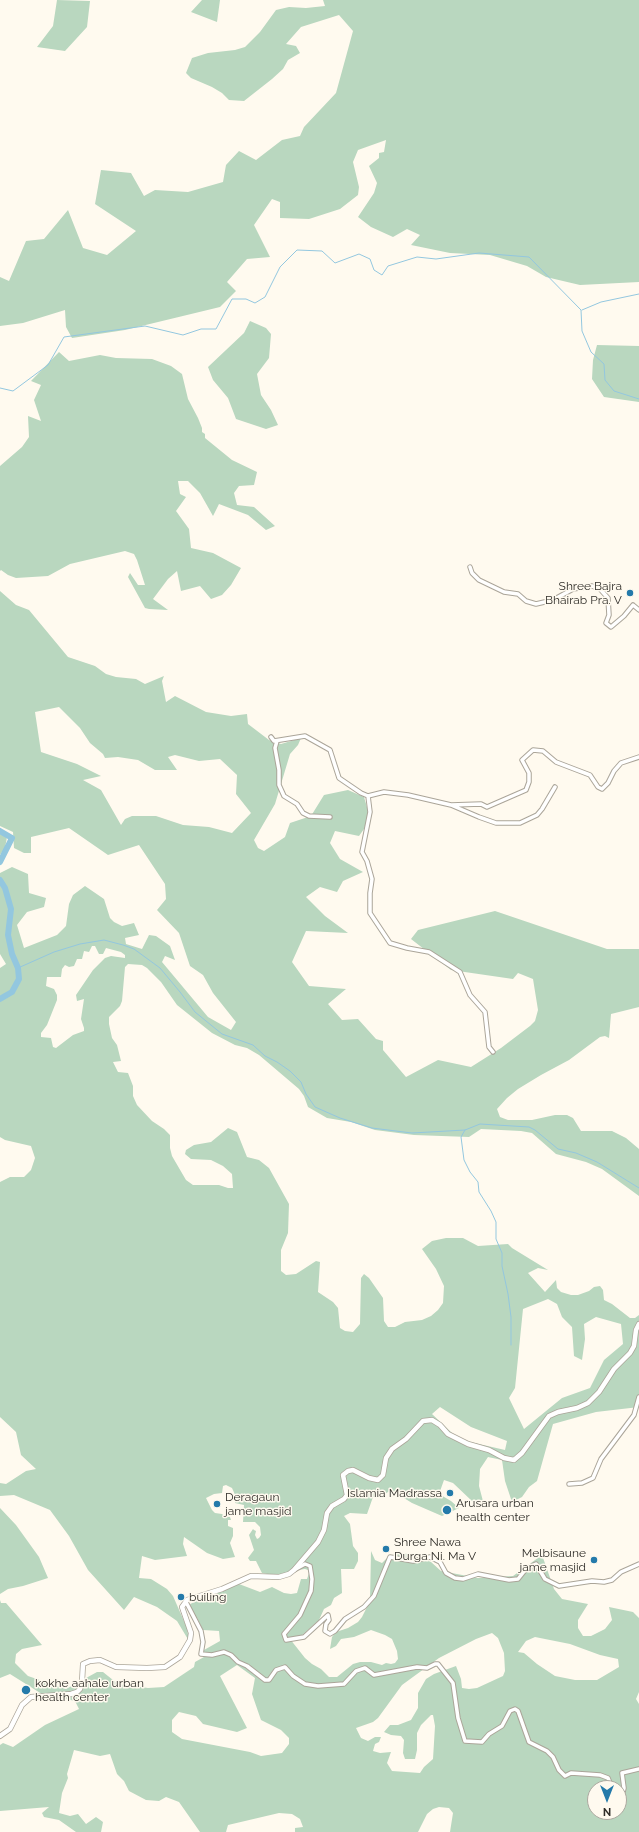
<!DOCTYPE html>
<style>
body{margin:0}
#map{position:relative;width:639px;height:1832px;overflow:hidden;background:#fffaef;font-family:Raleway,sans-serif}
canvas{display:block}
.north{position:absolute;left:587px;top:1780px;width:40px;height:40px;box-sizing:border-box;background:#fffaef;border:1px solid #aca8a0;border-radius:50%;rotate:180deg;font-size:11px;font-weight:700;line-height:16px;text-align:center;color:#302e29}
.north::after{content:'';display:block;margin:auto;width:14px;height:18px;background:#247aaa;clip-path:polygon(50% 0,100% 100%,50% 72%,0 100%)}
</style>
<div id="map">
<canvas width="639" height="1832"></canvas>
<div class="north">N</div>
</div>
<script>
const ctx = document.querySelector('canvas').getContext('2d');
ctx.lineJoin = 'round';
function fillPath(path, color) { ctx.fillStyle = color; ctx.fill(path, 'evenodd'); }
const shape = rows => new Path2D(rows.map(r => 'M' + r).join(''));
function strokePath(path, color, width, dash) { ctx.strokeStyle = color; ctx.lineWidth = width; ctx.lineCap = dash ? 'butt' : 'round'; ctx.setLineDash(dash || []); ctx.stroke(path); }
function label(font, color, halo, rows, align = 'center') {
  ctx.font = font + ' Raleway,sans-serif'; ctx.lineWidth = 3; ctx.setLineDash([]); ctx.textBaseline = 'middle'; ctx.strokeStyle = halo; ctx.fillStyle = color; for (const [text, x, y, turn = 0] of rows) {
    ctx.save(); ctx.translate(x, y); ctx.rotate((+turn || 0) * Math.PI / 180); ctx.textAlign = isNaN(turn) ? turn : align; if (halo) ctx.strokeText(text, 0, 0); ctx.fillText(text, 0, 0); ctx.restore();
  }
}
fillPath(shape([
 [57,0,90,1,87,27,65,51,37,47,53,26],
 [202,0,220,0,217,22,191,12],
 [323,0,639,0,639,282,580,285,546,277,527,266,490,255,450,253,411,245,420,235,407,229,393,237,371,227,358,217,374,193,377,183,369,166,379,158,379,153,384,152,386,140,358,150,353,162,359,187,358,195,340,209,309,219,280,218,280,202,272,199,254,225,270,257,247,259,227,282,236,291,220,307,125,330,72,338,66,327,65,310,23,323,0,326,0,277,9,281,26,241,44,239,68,210,83,248,107,255,136,231,95,204,101,170,131,173,144,196,155,190,188,192,223,182,226,165,239,151,256,160,282,140,300,136,304,127,336,93,353,31,339,15,301,27,286,44,296,46,300,53,288,60,283,69,272,79,244,101,229,100,222,93,212,87,191,78,186,73,192,58,208,53,235,50,245,47,260,32,276,10,289,7,306,8,325,6],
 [250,321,266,328,271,334,269,358,257,374,261,395,271,410,278,425,266,429,236,419,228,398,213,380,208,367,244,333],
 [597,345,639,346,639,402,604,397,592,379,593,360],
 [59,352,69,361,100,355,116,358,152,359,171,366,182,374,188,399,198,418,202,428,202,432,205,434,205,438,232,460,257,472,254,485,239,486,234,493,237,505,254,507,275,526,266,530,248,515,219,504,213,516,200,493,188,481,178,481,180,494,186,497,176,511,189,529,191,548,213,553,241,568,231,585,222,595,211,599,200,586,181,591,177,571,168,579,153,599,168,610,149,609,145,608,128,577,130,573,138,585,145,585,137,560,134,554,125,551,70,564,48,576,16,578,8,575,1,570,0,571,0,466,22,447,29,437,28,416,41,421,34,400,41,385,31,381],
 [0,591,16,605,29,610,68,657,95,666,106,674,116,677,136,679,145,684,164,676,162,681,166,702,175,696,206,712,231,716,247,714,248,724,269,740,281,744,301,738,298,745,290,754,275,804,254,840,258,848,264,851,285,837,290,823,311,816,324,795,348,790,364,797,369,814,364,829,359,836,335,831,330,843,340,859,363,872,343,881,337,892,320,887,306,897,325,916,348,933,306,931,292,962,309,986,346,989,328,1004,342,1020,358,1019,376,1039,383,1041,383,1050,406,1077,438,1060,471,1067,501,1048,530,1026,535,1021,538,1010,533,979,518,973,513,979,451,970,411,939,418,930,495,911,607,949,639,949,639,1007,611,1014,609,1038,605,1036,600,1037,569,1060,541,1075,518,1089,507,1098,497,1109,500,1117,508,1120,532,1120,555,1115,567,1115,573,1118,581,1131,612,1131,626,1138,639,1149,639,1196,602,1169,586,1162,556,1154,532,1133,521,1131,481,1129,469,1137,414,1135,375,1130,351,1122,327,1118,308,1107,304,1096,299,1089,259,1055,247,1048,235,1045,212,1033,177,1005,161,982,147,968,142,965,128,964,125,967,122,1001,120,1006,109,1017,109,1024,112,1038,117,1045,121,1061,113,1062,118,1072,128,1073,133,1086,133,1096,137,1105,152,1121,164,1129,170,1135,170,1148,172,1156,186,1180,193,1185,219,1185,228,1188,233,1188,232,1174,223,1166,211,1160,191,1159,185,1154,186,1150,194,1145,211,1142,228,1128,237,1132,247,1157,259,1160,269,1168,289,1204,288,1233,281,1250,281,1271,286,1275,296,1274,316,1261,320,1262,318,1292,333,1302,338,1308,340,1328,345,1331,353,1332,360,1324,361,1278,364,1274,369,1278,383,1298,384,1321,388,1327,395,1327,405,1322,422,1320,431,1316,438,1310,443,1303,444,1286,436,1269,422,1249,432,1241,446,1238,463,1238,478,1246,508,1244,512,1248,548,1270,538,1268,528,1273,545,1292,556,1280,557,1288,561,1292,571,1295,578,1295,589,1291,594,1287,600,1286,603,1290,604,1300,612,1304,630,1318,635,1318,639,1315,639,1407,596,1412,553,1424,537,1481,529,1487,522,1497,512,1502,505,1481,502,1460,488,1457,480,1469,479,1486,484,1505,477,1508,473,1502,453,1483,444,1480,439,1494,451,1501,459,1508,442,1516,412,1503,391,1490,382,1496,373,1497,367,1514,350,1513,344,1516,350,1524,353,1546,358,1553,358,1561,354,1569,341,1569,342,1593,334,1598,331,1605,324,1609,319,1620,300,1637,290,1639,305,1658,312,1664,321,1669,329,1677,337,1677,353,1664,360,1662,371,1662,382,1665,386,1663,391,1664,395,1663,398,1659,397,1651,392,1639,385,1635,371,1630,354,1637,341,1639,336,1646,330,1649,332,1637,336,1632,348,1628,358,1622,362,1617,370,1601,371,1551,375,1560,382,1563,389,1556,400,1553,409,1554,431,1562,441,1571,478,1578,513,1576,542,1555,554,1589,562,1599,588,1604,578,1620,578,1628,583,1636,591,1636,605,1629,612,1620,609,1607,633,1612,639,1618,639,1692,636,1699,639,1704,639,1832,450,1832,453,1813,449,1808,439,1807,433,1809,427,1814,418,1832,295,1832,295,1828,303,1827,300,1819,292,1814,279,1813,228,1825,226,1832,200,1832,179,1802,166,1797,159,1801,146,1800,129,1791,124,1781,117,1774,110,1754,100,1756,74,1750,67,1774,68,1778,62,1793,59,1813,70,1816,78,1814,86,1824,96,1817,103,1822,101,1832,76,1832,59,1820,44,1817,42,1813,49,1807,0,1811,0,1745,3,1743,13,1747,45,1725,79,1709,75,1701,62,1698,53,1701,10,1674,0,1678,0,1600,1,1603,6,1603,42,1645,22,1649,16,1654,15,1663,28,1676,66,1689,97,1672,103,1672,118,1684,148,1688,164,1687,194,1667,195,1662,204,1657,204,1650,220,1641,219,1631,203,1630,197,1618,192,1612,190,1604,239,1584,260,1592,272,1587,284,1593,291,1594,297,1593,301,1579,307,1579,309,1573,308,1570,305,1569,298,1570,296,1572,293,1567,289,1573,277,1576,262,1573,256,1561,250,1561,248,1558,254,1550,249,1535,253,1529,254,1530,256,1531,255,1535,257,1539,259,1538,261,1535,260,1527,255,1522,243,1522,244,1505,235,1503,236,1497,232,1488,226,1485,223,1486,222,1493,214,1494,206,1498,212,1510,215,1513,222,1514,225,1517,230,1517,231,1520,228,1520,228,1526,233,1528,233,1536,230,1543,235,1557,223,1559,207,1553,184,1537,183,1544,187,1556,155,1560,142,1556,139,1578,151,1579,167,1589,173,1596,187,1628,189,1641,177,1621,157,1607,134,1597,124,1610,88,1570,69,1536,50,1510,14,1495,0,1496,0,1483,6,1484,26,1471,36,1469,21,1455,16,1432,0,1417,0,1182,10,1177,24,1177,31,1170,35,1158,31,1146,5,1140,0,1137,0,968,6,964,0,954,0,873,12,867,28,874,29,893,46,898,44,907,27,912,17,925,24,948,57,935,66,926,69,904,73,895,85,886,104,899,110,918,114,922,122,926,134,923,139,935,125,938,126,944,142,949,149,935,156,936,170,946,175,960,165,956,162,962,208,1017,231,1030,236,1022,213,993,203,975,190,966,179,933,157,910,166,899,165,884,139,845,108,855,69,828,31,837,31,853,24,853,14,848,13,832,0,826],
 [59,707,80,728,90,743,103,754,105,758,118,757,138,760,155,770,177,770,168,757,175,755,199,761,220,759,237,775,236,794,251,813,232,833,209,827,183,825,156,816,132,816,125,819,121,825,101,790,83,780,101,776,77,764,41,752,35,712],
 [92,946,95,946,99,954,103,954,106,948,121,952,125,955,125,958,111,956,105,958,93,970,76,995,77,1001,84,999,81,1019,84,1028,84,1031,73,1035,56,1048,53,1047,51,1038,41,1037,41,1033,47,1025,57,1000,57,995,54,989,46,986,47,977,61,977,62,969,65,965,69,967,74,966,77,959,82,959,84,951,89,952],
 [548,1299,557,1304,562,1317,572,1327,574,1356,582,1360,585,1339,584,1324,596,1317,621,1324,623,1344,604,1360,590,1388,562,1398,524,1429,509,1398,515,1388,523,1309],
 [440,1407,471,1427,507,1441,505,1450,466,1441,452,1433,432,1414],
 [492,1633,498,1638,504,1653,505,1671,503,1676,477,1688,469,1689,462,1688,461,1679,456,1666,434,1674,426,1679,418,1693,418,1708,411,1720,398,1725,390,1725,384,1732,391,1735,401,1736,404,1740,403,1753,405,1759,415,1759,417,1750,417,1733,421,1725,431,1715,433,1715,435,1726,433,1759,424,1767,420,1773,392,1771,387,1763,391,1752,380,1753,373,1751,375,1744,379,1742,381,1737,375,1737,368,1741,361,1738,356,1728,373,1722,378,1718,402,1685,439,1658,476,1639],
 [535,1637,570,1644,600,1655,618,1659,619,1667,597,1680,575,1680,555,1676,537,1664,524,1653,518,1652,526,1641],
 [237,1665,255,1678,252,1694,261,1720,281,1730,289,1738,289,1744,282,1753,261,1756,250,1752,182,1739,172,1732,172,1720,179,1712,196,1716,203,1724,237,1732,247,1728,220,1676],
 [595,1788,619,1788,619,1812,595,1812],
 [0,832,7,837,5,848,0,855],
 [0,1508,16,1525,39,1557,48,1578,23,1586,8,1589,0,1594]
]), '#b9d7bf');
strokePath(shape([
 [582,310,601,302,639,294],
 [0,388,13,391,48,365,64,337,145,326,183,335,201,329,216,329,232,299,246,299,255,303,265,297,280,267,297,250,322,251,335,263,359,254,370,259,374,270,382,275,388,266,417,257,436,259,479,253,529,257,581,310,582,331,591,352,604,364,605,380,614,391,639,399],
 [18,968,54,952,80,944,104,940,123,945,134,949,160,968,180,992,195,1012,222,1034,253,1045,265,1056,277,1062,290,1071,301,1082,306,1094,315,1107,340,1118,372,1128,412,1133,465,1130,480,1124,529,1127,535,1130,558,1149,576,1153,597,1162,639,1188],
 [465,1130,461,1137,464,1160,470,1172,478,1182,479,1192,491,1211,496,1222,496,1239,502,1253,502,1266,508,1294,511,1317,511,1345]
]), '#93c7df', 1);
strokePath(shape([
 [0,831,12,838,0,862],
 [0,880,5,888,11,909,8,935,12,954,18,968,19,979,12,992,0,999]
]), '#93c7df', 6);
const minor = shape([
 [470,567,472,573,479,580,504,592,518,594,526,601,536,604,553,600,573,589,592,586,600,589,608,598,609,615,606,623,611,627,624,616,633,605,639,610],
 [271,737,274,741,305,736,330,750,339,778,361,793,368,796,384,792,408,795,451,805,479,817,496,823,520,823,537,815,542,809,555,787],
 [277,741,275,748,279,770,279,785,284,796,297,804,303,813,309,816,330,817],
 [368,796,370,812,362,852,367,861,372,879,370,893,370,913,390,943,407,948,429,952,460,972,470,995,485,1012,489,1047,493,1052],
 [451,805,481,804,487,807,526,790,529,782,529,773,522,760,533,750,543,751,556,762,590,775,598,787,602,789,608,783,614,771,621,763,639,757],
 [569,1484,582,1483,593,1478,601,1459,634,1415,639,1397],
 [294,1570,305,1564,310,1566,312,1579,311,1591,300,1615,284,1634,286,1640,304,1637,328,1615,329,1620,326,1624,325,1631,330,1634,335,1631,345,1619,364,1607,374,1596,390,1557,413,1561,430,1557,440,1562,446,1573,455,1578,463,1579,478,1574,509,1580,518,1579,526,1569,536,1564,545,1579,559,1586,592,1581,604,1582,612,1580,621,1572,639,1564],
 [186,1602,201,1631,203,1642,201,1654,212,1655,224,1652,231,1655,238,1662,247,1666,265,1680,269,1680,276,1670,285,1667,293,1676,305,1684,318,1686,344,1684,356,1671,365,1668,374,1675,417,1667,427,1668,435,1664,438,1664,453,1683,458,1718,465,1741,482,1742,489,1734,502,1726,510,1711,515,1709,518,1711,529,1742,547,1751,553,1757,559,1770,565,1776,571,1773,600,1775,608,1778,612,1788],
 [619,1797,622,1796,624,1788,622,1773,639,1769]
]);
const secondary = shape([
 [0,1736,10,1729,22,1705,31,1697,71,1694,77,1692,80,1689,82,1682,83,1664,90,1661,100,1660,116,1667,147,1668,165,1667,180,1657,190,1640,191,1633,182,1607,187,1600,222,1589,251,1576,279,1577,289,1574,294,1570,318,1542,324,1530,327,1513,332,1506,344,1499,347,1495,343,1475,348,1471,353,1470,369,1478,378,1480,383,1475,386,1458,392,1449,406,1439,423,1421,432,1420,440,1425,448,1434,468,1444,489,1450,504,1458,514,1460,522,1453,549,1416,558,1412,577,1408,588,1403,599,1392,614,1369,630,1353,634,1346,636,1330,639,1324]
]);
strokePath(minor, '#aba599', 5.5);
strokePath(secondary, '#aba599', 6);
strokePath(minor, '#fff', 3.5);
strokePath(secondary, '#fff', 4.5);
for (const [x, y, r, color] of [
 [630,593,4,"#247aaa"],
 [450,1493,4,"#247aaa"],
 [217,1504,4,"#247aaa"],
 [447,1510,5,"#247aaa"],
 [386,1549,4,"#247aaa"],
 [594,1560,4,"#247aaa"],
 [181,1597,4,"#247aaa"],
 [26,1690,5,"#247aaa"]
]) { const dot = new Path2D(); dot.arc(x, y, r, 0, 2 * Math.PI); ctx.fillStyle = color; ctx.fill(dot); strokePath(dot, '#fffaef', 1.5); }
label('12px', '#302e29', '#fffaef', [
 ["Shree Bajra",622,586,"right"],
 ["Bhairab Pra. V",622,600,"right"],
 ["Islamia Madrassa",442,1493,"right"],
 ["Deragaun",225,1497],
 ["jame masjid",225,1511],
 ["Arusara urban",456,1503],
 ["health center",456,1517],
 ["Shree Nawa",394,1542],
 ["Durga Ni. Ma V",394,1556],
 ["Melbisaune",586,1553,"right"],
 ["jame masjid",586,1567,"right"],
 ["builing",189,1597],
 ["kokhe aahale urban",35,1683],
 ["health center",35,1697]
], 'left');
</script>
